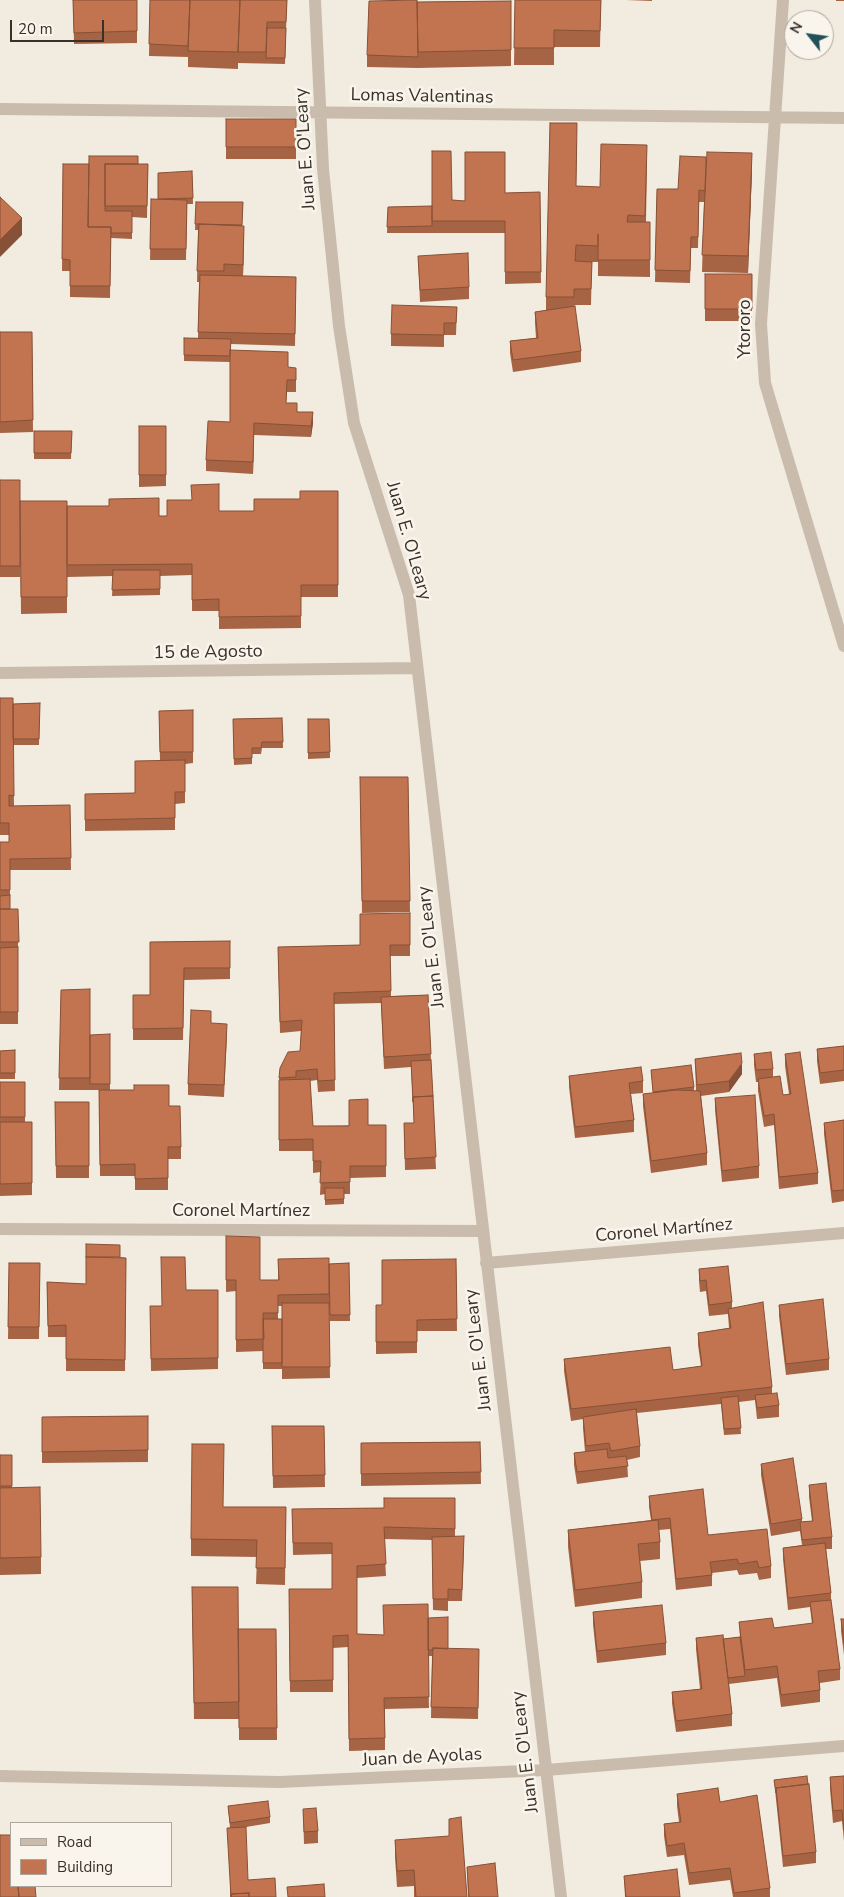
<!DOCTYPE html>
<meta charset="utf-8">
<style>
body{margin:0}
#map{position:relative;width:844px;height:1897px;overflow:hidden;background:#f2ebe0;font-family:"Nunito Sans",sans-serif}
canvas{display:block}
.legend{position:absolute;left:10px;top:1822px;width:162px;height:65px;box-sizing:border-box;background:#faf5ec;border:1px solid #aca69e;margin:0;padding:6px 9px;list-style:none;font-size:15px;color:#38302a}
.legend li{display:flex;align-items:center;gap:10px;height:25px}
.legend b{width:25px;border:1px solid #aca69e}
.north{position:absolute;left:784px;top:10px;width:50px;height:50px;box-sizing:border-box;background:#faf5ec;border:1px solid #aca69e;border-radius:50%;rotate:300deg;font-size:14px;font-weight:700;line-height:20px;text-align:center;color:#38302a}
.north::after{content:'';display:block;margin:auto;width:18px;height:22px;background:#215059;clip-path:polygon(50% 0,100% 100%,50% 72%,0 100%)}
.scale{position:absolute;left:10px;top:20px;width:94px;height:22px;box-sizing:border-box;border:2px solid #38302a;border-top:0;padding-left:6px;font-size:15px;line-height:18px;white-space:nowrap;color:#38302a;-webkit-text-stroke:4px #faf5ec;paint-order:stroke}
</style>
<div id="map">
<canvas width="844" height="1897"></canvas>
<ul class="legend">
<li><b style="height:6px;background:#cabcac"></b>Road</li>
<li><b style="height:14px;background:#c1744f"></b>Building</li>
</ul>
<div class="north">N</div>
<div class="scale">20 m</div>
</div>
<script>
const ctx = document.querySelector('canvas').getContext('2d');
ctx.lineJoin = 'round';
const shape = rows => new Path2D(rows.map(r => 'M' + r).join(''));
function strokePath(path, color, width, dash) { ctx.strokeStyle = color; ctx.lineWidth = width; ctx.lineCap = dash ? 'butt' : 'round'; ctx.setLineDash(dash || []); ctx.stroke(path); }
function fillPath(path, color) { ctx.fillStyle = color; ctx.fill(path, 'evenodd'); }
function label(font, color, halo, rows, align = 'center') {
  ctx.font = font + ' "Nunito Sans",sans-serif'; ctx.lineWidth = 5; ctx.setLineDash([]); ctx.textBaseline = 'middle'; ctx.strokeStyle = halo; ctx.fillStyle = color; for (const [text, x, y, turn = 0] of rows) {
    ctx.save(); ctx.translate(x, y); ctx.rotate((+turn || 0) * Math.PI / 180); ctx.textAlign = isNaN(turn) ? turn : align; if (halo) ctx.strokeText(text, 0, 0); ctx.fillText(text, 0, 0); ctx.restore();
  }
}
strokePath(shape([
 [315,0,323,169,339,326,354,423,409,595,561,1897],
 [783,0,761,324,765,383,844,646],
 [0,109,844,118],
 [0,673,417,668],
 [0,1229,482,1231],
 [486,1263,844,1233],
 [0,1776,279,1782,546,1770,844,1746]
]), '#cabcac', 12);
fillPath(shape([
 [73,0,137,31,137,43,74,44],
 [150,0,287,0,285,64,238,63,238,57,238,69,188,67,188,57,149,56],
 [515,0,601,0,600,47,554,47,554,65,514,65],
 [626,0,652,0,652,1],
 [836,0,844,0,844,1,836,1],
 [511,1,511,66,418,68,367,67,367,55,417,2],
 [226,119,296,119,296,159,226,159],
 [577,140,576,186,600,187,647,162,646,222,650,222,650,277,598,276,598,251,598,262,592,262,591,305,574,305,581,351,581,362,513,372,510,353,510,341,536,338,535,323,535,312,546,310,546,297],
 [63,164,148,164,147,218,132,217,132,239,111,238,110,298,70,297,70,271,62,271],
 [752,170,748,273,702,272,704,202,699,202,698,248,691,248,690,283,655,282,657,189,678,189],
 [192,171,193,204,187,204,186,260,150,260,151,199,158,199],
 [540,192,541,283,505,284,505,233,387,233,388,207,432,206,452,200,465,201,505,193],
 [196,202,243,202,242,226,244,238,243,276,296,277,295,346,231,344,231,350,288,367,296,379,296,392,287,392,286,403,313,423,311,437,254,435,253,474,206,471,206,460,230,422,230,362,184,361,184,338,198,338,199,282,197,282,198,230,195,230],
 [418,256,469,287,469,299,420,302],
 [705,274,752,274,752,321,705,321],
 [457,307,456,335,444,335,444,347,391,346,391,334],
 [0,332,32,332,33,432,0,433],
 [139,426,166,426,166,486,139,487],
 [34,431,72,431,71,459,34,459],
 [0,480,20,480,20,577,0,577],
 [338,491,338,597,301,597,301,628,219,629,219,611,192,611,192,575,160,576,160,595,112,596,113,576,67,577,67,613,21,614,20,501,159,516,167,516,219,511,254,511,300,499],
 [0,698,13,704,40,703,39,745,13,745,14,806,70,805,71,870,10,870,10,909,18,909,18,1024,0,1024,0,842,9,842,9,835,0,835],
 [193,710,193,763,185,764,185,803,175,804,175,830,85,831,85,794,135,793,160,761,159,711],
 [282,718,283,748,262,748,261,754,252,754,252,764,234,765,233,719],
 [308,719,329,719,330,758,308,759],
 [360,777,408,777,410,912,362,913],
 [410,913,410,956,390,956,391,996,428,995,436,1169,405,1170,404,1123,414,1123,411,1067,384,1069,381,1003,334,1004,335,1091,318,1092,317,1080,310,1081,313,1126,386,1125,386,1177,350,1178,350,1194,344,1194,344,1204,325,1205,325,1194,320,1195,321,1172,313,1173,313,1151,279,1151,279,1080,280,1068,300,1051,301,1031,280,1033,278,947,360,945],
 [230,941,230,979,184,980,183,1040,133,1040,133,995,150,995,150,942],
 [61,990,90,1069,110,1034,110,1090,59,1090],
 [211,1023,227,1035,224,1097,188,1095,188,1084],
 [844,1046,844,1081,820,1084,817,1061,817,1049],
 [15,1050,15,1079,0,1079,0,1051],
 [754,1054,773,1069,773,1077,783,1095,789,1094,785,1066,785,1054,818,1173,818,1184,779,1189,774,1125,764,1127,758,1091,758,1082,756,1082,754,1065],
 [695,1059,742,1074,729,1092,701,1096,707,1153,707,1165,651,1173,643,1106,643,1094,653,1093,651,1070,694,1087,694,1091,696,1091],
 [569,1076,643,1081,643,1093,631,1094,634,1120,634,1132,575,1138,569,1087],
 [0,1082,25,1082,25,1122,32,1122,32,1195,0,1196],
 [99,1090,169,1106,181,1147,181,1159,168,1159,168,1190,135,1190,135,1176,100,1176],
 [715,1098,759,1166,759,1178,722,1182,715,1110],
 [55,1102,89,1102,89,1178,56,1178],
 [844,1120,844,1201,832,1203,824,1134,824,1123],
 [226,1236,260,1280,278,1280,278,1259,329,1264,349,1263,350,1321,330,1321,329,1303,330,1378,282,1379,282,1367,282,1369,263,1369,263,1351,236,1352,236,1291,226,1292],
 [278,1306,282,1306,282,1319,278,1319],
 [120,1257,126,1258,125,1371,66,1371,66,1337,48,1337,47,1282,86,1284],
 [456,1259,457,1331,417,1331,417,1353,376,1354,376,1305,382,1305],
 [9,1263,40,1263,39,1339,8,1339],
 [699,1269,732,1302,732,1308,772,1387,772,1394,779,1405,779,1417,757,1419,755,1400,739,1402,741,1434,724,1435,721,1404,637,1413,640,1446,640,1457,627,1460,628,1477,577,1484,574,1465,574,1453,585,1452,583,1428,583,1419,571,1421,564,1371,564,1359,673,1370,701,1366,698,1345,698,1333,729,1328,728,1314,709,1316,706,1291,700,1292,699,1281],
 [218,1290,218,1369,151,1371,150,1306,162,1306],
 [779,1305,829,1359,829,1370,786,1375,779,1316],
 [148,1416,148,1462,42,1463,42,1417],
 [272,1426,324,1426,325,1487,273,1488],
 [480,1442,481,1484,361,1486,361,1443],
 [0,1455,12,1455,12,1487,41,1557,41,1574,0,1575],
 [761,1464,802,1519,802,1522,812,1521,809,1497,809,1485,832,1537,832,1549,826,1549,831,1593,831,1601,840,1669,840,1680,820,1683,820,1702,781,1707,777,1678,729,1684,732,1714,732,1726,676,1732,672,1703,672,1692,700,1689,696,1649,696,1638,723,1639,740,1637,739,1622,774,1628,812,1624,810,1607,788,1610,783,1559,783,1548,802,1545,800,1531,771,1536,761,1475],
 [649,1496,708,1535,771,1566,771,1578,759,1580,757,1573,739,1575,737,1570,712,1573,712,1586,676,1590,670,1529,659,1530,660,1542,660,1559,640,1561,642,1582,642,1598,575,1607,568,1547,568,1530,651,1520,649,1507],
 [455,1498,455,1536,464,1548,462,1601,448,1601,448,1611,433,1610,432,1540,384,1539,386,1576,357,1578,357,1634,384,1635,428,1618,448,1649,479,1649,478,1719,431,1718,432,1656,428,1656,429,1708,385,1709,385,1750,349,1751,348,1647,333,1648,333,1692,290,1692,289,1589,332,1589,332,1554,293,1555,292,1509,384,1508],
 [223,1507,286,1507,285,1585,256,1584,257,1557,191,1556,191,1539],
 [192,1587,238,1634,276,1629,277,1740,239,1740,239,1672,239,1719,194,1719],
 [593,1612,666,1643,666,1655,597,1663,593,1624],
 [841,1619,844,1619,844,1655,841,1631],
 [844,1776,844,1841,842,1821,833,1823,830,1789,830,1777],
 [774,1780,816,1852,816,1863,783,1867],
 [677,1794,720,1802,770,1888,770,1897,733,1897,730,1880,689,1885,684,1855,667,1857,664,1836,664,1824,679,1822,677,1806],
 [228,1806,270,1817,270,1823,246,1827,230,1897,230,1828],
 [303,1809,318,1831,318,1843,304,1844],
 [395,1840,467,1897,414,1897,414,1886,397,1887,395,1857],
 [467,1867,498,1897,468,1897],
 [624,1876,680,1897,625,1897]
]), '#a66444');
fillPath(shape([
 [752,153,752,170,748,273,748,256],
 [22,218,22,235,0,257,0,240],
 [244,226,244,238,243,276,243,265],
 [313,412,313,423,311,437,311,426],
 [254,423,254,435,253,474,253,462],
 [742,1063,742,1074,729,1092,729,1081]
]), '#875137');
const building = shape([
 [73,0,137,0,137,31,74,33,73,0],
 [150,0,190,0,188,46,149,44,150,0],
 [190,0,240,0,238,52,188,51,190,0],
 [240,0,287,0,286,22,267,22,266,52,238,52,240,0],
 [417,0,418,57,367,55,369,1,417,0],
 [515,0,601,0,600,31,554,30,554,48,514,48,515,0],
 [511,1,511,50,418,52,417,2,511,1],
 [267,28,286,28,285,58,266,58,267,28],
 [226,119,296,119,296,147,226,147,226,119],
 [550,123,577,123,576,186,600,187,601,144,647,145,645,216,628,215,627,222,650,222,650,260,598,260,598,234,598,246,576,245,575,261,592,262,591,289,574,289,574,297,546,297,550,123],
 [432,151,451,151,452,200,465,201,465,152,505,152,505,193,540,192,541,272,505,272,505,221,432,221,432,151],
 [707,152,752,153,748,256,702,255,707,152],
 [89,156,138,156,138,164,105,164,105,211,132,211,132,233,111,233,111,227,88,227,89,156],
 [680,156,706,157,705,191,699,190,698,237,691,237,690,271,655,270,657,189,678,189,680,156],
 [63,164,89,164,88,227,111,227,110,286,70,286,70,260,62,259,63,164],
 [105,164,148,164,147,206,105,206,105,164],
 [192,171,193,198,158,199,158,173,192,171],
 [0,197,22,218,0,240,0,197],
 [151,199,187,200,186,249,150,249,151,199],
 [196,202,243,202,242,225,195,224,196,202],
 [432,206,432,226,387,227,388,207,432,206],
 [199,224,244,226,243,265,224,264,224,271,197,271,199,224],
 [468,253,469,287,420,290,418,256,468,253],
 [705,274,752,274,752,309,705,309,705,274],
 [200,275,296,277,295,334,198,332,200,275],
 [392,305,457,307,456,323,444,323,444,335,391,334,392,305],
 [575,306,581,351,513,360,510,341,538,338,535,312,575,306],
 [0,332,32,332,33,420,0,422,0,332],
 [184,338,231,339,230,356,184,355,184,338],
 [230,350,288,352,288,367,296,368,296,380,287,380,286,403,297,403,297,412,313,412,311,426,254,423,253,462,206,460,208,421,230,422,230,350],
 [139,426,166,426,166,475,139,475,139,426],
 [34,431,72,431,71,453,34,453,34,431],
 [0,480,20,480,20,566,0,566,0,480],
 [219,484,219,511,254,511,254,499,300,499,300,491,338,491,338,585,301,585,301,616,219,617,219,599,192,600,192,564,67,565,67,506,109,506,109,499,159,498,159,516,167,516,167,500,192,500,191,485,219,484],
 [20,501,67,501,67,597,21,597,20,501],
 [113,570,160,570,160,589,112,590,113,570],
 [0,698,13,698,14,796,9,795,9,806,70,805,71,858,10,859,10,890,0,890,0,842,9,842,9,823,0,823,0,698],
 [40,703,39,739,13,739,13,704,40,703],
 [193,710,193,752,160,752,159,711,193,710],
 [282,718,283,742,262,742,261,748,252,748,252,758,234,759,233,719,282,718],
 [308,719,329,719,330,752,308,753,308,719],
 [185,760,185,792,175,792,175,818,85,820,85,794,135,793,135,761,185,760],
 [360,777,408,777,410,901,362,901,360,777],
 [10,895,10,909,0,909,0,896,10,895],
 [0,909,18,909,19,942,0,942,0,909],
 [410,913,410,945,390,945,391,991,334,993,335,1080,318,1081,317,1069,296,1071,296,1077,279,1078,280,1068,288,1052,300,1051,302,1020,280,1022,278,947,360,945,360,914,410,913],
 [230,941,230,968,184,968,183,1028,133,1029,133,995,150,995,150,942,230,941],
 [18,947,18,1012,0,1012,0,948,18,947],
 [90,989,90,1078,59,1078,61,990,90,989],
 [428,995,431,1054,384,1057,381,997,428,995],
 [191,1010,211,1011,211,1023,227,1024,224,1085,188,1084,191,1010],
 [110,1034,110,1084,90,1084,90,1035,110,1034],
 [844,1046,844,1070,820,1073,817,1049,844,1046],
 [15,1050,15,1073,0,1073,0,1051,15,1050],
 [771,1052,773,1069,756,1070,754,1054,771,1052],
 [800,1052,818,1173,779,1177,774,1114,764,1116,758,1079,780,1076,783,1095,791,1094,785,1054,800,1052],
 [741,1053,742,1063,729,1081,697,1085,695,1059,741,1053],
 [431,1060,433,1096,413,1097,413,1102,411,1061,431,1060],
 [691,1065,694,1087,653,1092,651,1070,691,1065],
 [641,1067,643,1081,629,1083,634,1120,575,1127,569,1076,641,1067],
 [310,1079,313,1126,349,1126,349,1100,368,1099,368,1125,386,1125,386,1166,350,1166,350,1182,320,1183,321,1161,313,1161,313,1139,279,1140,279,1080,310,1079],
 [0,1082,25,1082,25,1117,0,1117,0,1082],
 [134,1085,169,1085,169,1106,180,1106,181,1147,168,1147,168,1178,135,1179,135,1164,100,1165,99,1090,134,1090,134,1085],
 [676,1090,700,1091,707,1153,651,1161,643,1094,676,1090],
 [755,1095,759,1166,722,1171,715,1098,755,1095],
 [433,1096,436,1157,405,1159,404,1123,414,1123,413,1097,433,1096],
 [55,1102,89,1102,89,1166,56,1166,55,1102],
 [844,1120,844,1190,832,1191,824,1123,844,1120],
 [0,1122,32,1122,32,1183,0,1184,0,1122],
 [325,1188,344,1188,344,1199,325,1200,325,1188],
 [226,1236,260,1237,260,1280,279,1280,278,1259,329,1258,329,1294,278,1295,278,1313,263,1313,264,1339,236,1340,236,1280,226,1280,226,1236],
 [86,1244,120,1245,120,1257,86,1257,86,1244],
 [86,1257,126,1258,125,1360,66,1359,66,1325,48,1326,47,1282,86,1284,86,1257],
 [161,1257,185,1257,186,1290,218,1290,218,1358,151,1359,150,1306,162,1306,161,1257],
 [456,1259,457,1319,417,1320,417,1342,376,1342,376,1305,382,1305,382,1260,456,1259],
 [9,1263,40,1263,39,1327,8,1327,9,1263],
 [349,1263,350,1315,330,1315,329,1264,349,1263],
 [728,1266,732,1302,709,1305,706,1280,700,1281,699,1269,728,1266],
 [823,1299,829,1359,786,1364,779,1305,823,1299],
 [763,1302,772,1387,571,1409,564,1359,670,1347,673,1370,702,1366,698,1333,731,1328,728,1309,763,1302],
 [282,1303,329,1303,330,1367,282,1367,282,1303],
 [263,1319,282,1319,282,1363,263,1363,263,1319],
 [777,1393,779,1405,757,1408,755,1395,777,1393],
 [738,1396,741,1428,724,1429,721,1398,738,1396],
 [636,1409,640,1446,611,1451,609,1443,586,1446,583,1417,636,1409],
 [148,1416,148,1450,42,1452,42,1417,148,1416],
 [272,1426,324,1426,325,1475,273,1476,272,1426],
 [480,1442,481,1472,361,1474,361,1443,480,1442],
 [192,1444,224,1444,223,1507,286,1507,285,1568,256,1568,257,1540,191,1539,192,1444],
 [607,1449,608,1458,626,1456,628,1466,577,1472,574,1453,607,1449],
 [0,1455,12,1455,12,1486,0,1486,0,1455],
 [793,1458,802,1519,771,1524,761,1464,793,1458],
 [826,1483,832,1537,802,1540,800,1522,813,1521,809,1485,826,1483],
 [40,1487,41,1557,0,1558,0,1488,40,1487],
 [703,1489,708,1535,767,1529,771,1566,759,1568,757,1561,739,1564,737,1559,710,1562,712,1575,676,1579,670,1518,652,1520,649,1496,703,1489],
 [384,1498,455,1498,455,1529,384,1527,386,1564,357,1566,357,1634,384,1635,383,1605,428,1604,429,1697,384,1698,385,1738,349,1739,348,1635,333,1636,333,1680,290,1681,289,1589,332,1589,332,1543,293,1543,292,1509,384,1508,384,1498],
 [658,1520,660,1542,638,1544,642,1582,575,1590,568,1530,658,1520],
 [464,1536,462,1590,448,1589,448,1599,433,1599,432,1537,464,1536],
 [825,1543,831,1593,788,1598,783,1548,825,1543],
 [192,1587,238,1587,239,1702,194,1703,192,1587],
 [831,1600,840,1669,818,1671,820,1690,781,1695,777,1666,745,1670,739,1622,772,1618,774,1628,813,1623,810,1602,831,1600],
 [662,1605,666,1643,597,1651,593,1612,662,1605],
 [448,1617,448,1649,433,1648,433,1650,428,1650,428,1618,448,1617],
 [841,1619,844,1619,844,1644,841,1619],
 [238,1629,276,1629,277,1728,239,1728,238,1629],
 [723,1635,732,1714,676,1721,672,1692,702,1689,696,1638,723,1635],
 [740,1637,745,1676,728,1678,723,1639,740,1637],
 [433,1648,479,1649,478,1708,431,1707,433,1648],
 [807,1776,808,1784,776,1788,776,1793,774,1780,807,1776],
 [844,1776,844,1830,842,1810,833,1811,830,1777,844,1776],
 [809,1784,816,1852,783,1856,776,1788,809,1784],
 [718,1788,720,1802,757,1795,770,1888,734,1893,730,1868,689,1873,684,1843,667,1846,664,1824,681,1822,677,1794,718,1788],
 [268,1801,270,1817,230,1823,228,1806,268,1801],
 [316,1808,318,1831,304,1832,303,1809,316,1808],
 [461,1817,467,1897,416,1897,414,1870,397,1871,395,1840,449,1836,449,1819,461,1817],
 [246,1827,248,1880,275,1878,276,1897,249,1897,249,1893,231,1894,231,1897,227,1828,246,1827],
 [0,1835,11,1835,11,1886,18,1886,19,1897,0,1897,0,1835],
 [495,1863,498,1897,469,1897,467,1867,495,1863],
 [677,1869,680,1897,626,1897,624,1876,677,1869],
 [324,1884,325,1897,288,1897,287,1887,324,1884],
 [18,1886,35,1886,36,1897,19,1897,18,1886],
 [249,1893,249,1897,231,1897,231,1894,249,1893]
]);
fillPath(building, '#c1744f');
strokePath(building, '#875137', 1);
label('18px', '#38302a', '#faf5ec', [
 ["Lomas Valentinas",422,97,1],
 ["Juan E. O'Leary",306,149,-94],
 ["Ytororo",746,329,-90],
 ["Juan E. O'Leary",408,541,74],
 ["15 de Agosto",208,653,-1],
 ["Juan E. O'Leary",432,947,-97],
 ["Coronel Martínez",241,1212],
 ["Coronel Martínez",664,1231,-5],
 ["Juan E. O'Leary",479,1350,-97],
 ["Juan E. O'Leary",526,1752,-97],
 ["Juan de Ayolas",422,1758,-3]
]);
</script>
